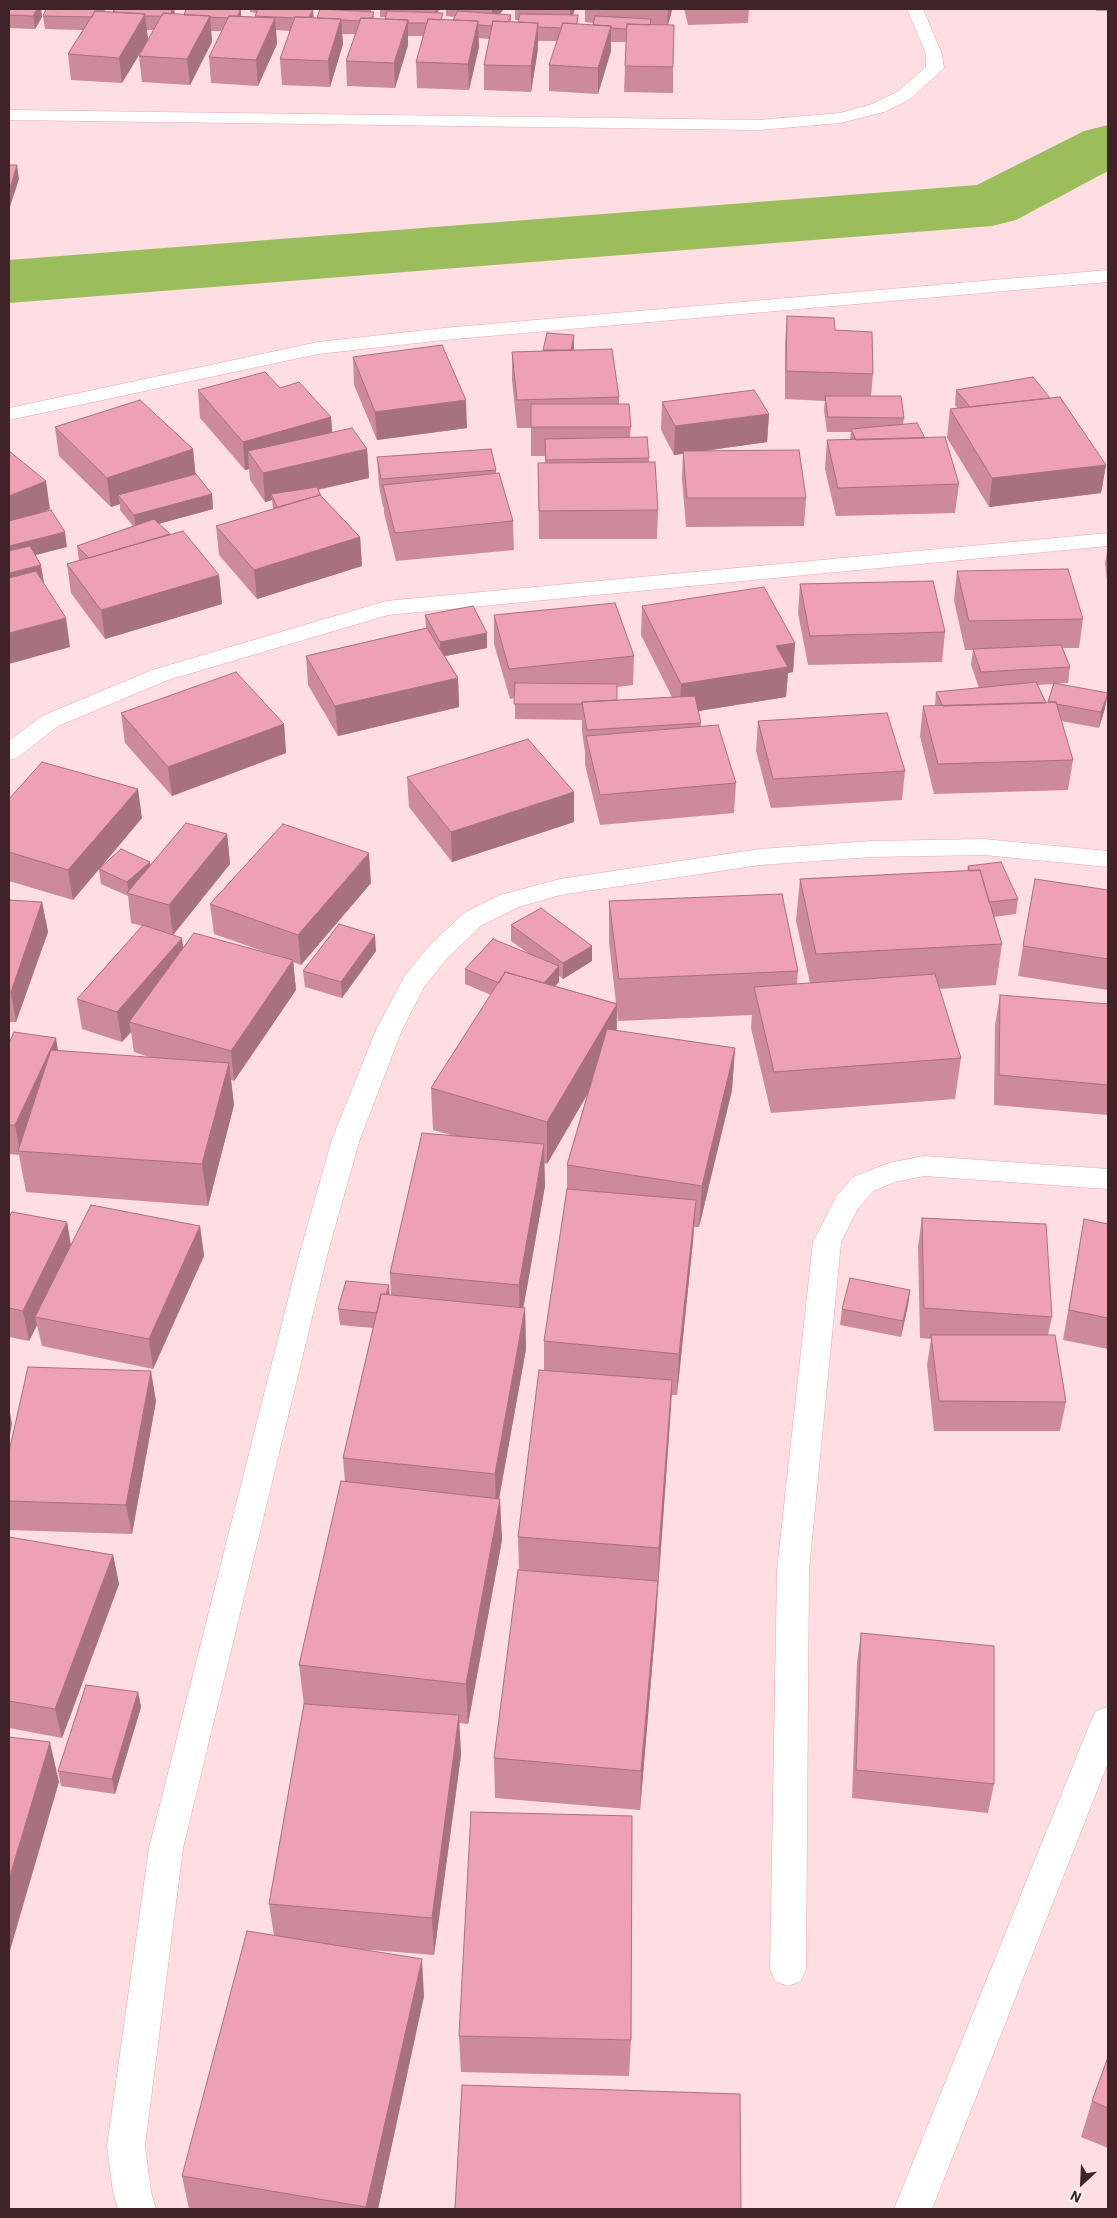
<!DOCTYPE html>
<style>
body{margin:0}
#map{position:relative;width:1117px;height:2218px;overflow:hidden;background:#fedde3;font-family:"IBM Plex Sans",sans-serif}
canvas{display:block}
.frame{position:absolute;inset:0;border:10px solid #402229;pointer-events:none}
.north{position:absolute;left:1057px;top:2158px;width:50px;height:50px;-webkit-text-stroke:4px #f3f4f3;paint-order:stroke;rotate:205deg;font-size:14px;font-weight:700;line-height:20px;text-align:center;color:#402229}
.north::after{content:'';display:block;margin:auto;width:18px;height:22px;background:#402229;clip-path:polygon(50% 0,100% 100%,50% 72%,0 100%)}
</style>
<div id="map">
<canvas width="1117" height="2218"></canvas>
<div class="frame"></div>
<div class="north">N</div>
</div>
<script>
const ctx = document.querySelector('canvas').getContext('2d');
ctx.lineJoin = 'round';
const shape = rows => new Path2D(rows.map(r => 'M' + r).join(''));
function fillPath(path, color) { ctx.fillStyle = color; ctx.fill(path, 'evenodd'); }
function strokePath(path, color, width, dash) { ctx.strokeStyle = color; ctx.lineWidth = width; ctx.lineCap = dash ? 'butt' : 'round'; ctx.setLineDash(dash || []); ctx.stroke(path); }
fillPath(shape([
 [1108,125,1108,171,1016,220,992,226,9,303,9,260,977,185,1084,131,1108,125]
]), '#9cbd5c');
const minor = shape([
 [907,9,923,9,942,54,944,68,909,100,884,112,840,123,759,130,9,120,9,110,759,120,840,113,872,104,897,92,926,67,926,54,907,9],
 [1108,270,1108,282,444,340,318,354,9,420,9,408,318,342,444,328,1108,270],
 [1108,533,1108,546,388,615,168,680,58,726,17,758,9,760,9,741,42,716,152,670,386,601,1108,533],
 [984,839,1108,851,1108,867,984,855,872,857,760,865,560,895,518,907,482,925,448,957,424,987,402,1030,360,1139,328,1252,183,1848,145,2146,151,2192,156,2209,118,2209,113,2192,107,2146,149,1848,300,1252,332,1139,376,1030,404,977,430,945,464,913,500,895,560,879,760,849,872,841,984,839],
 [924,1156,1108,1169,1108,1189,924,1176,895,1182,873,1191,857,1210,841,1242,809,1570,806,1969,801,1981,788,1986,775,1981,770,1969,777,1570,813,1242,836,1197,853,1177,889,1163,924,1156],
 [1108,1707,1108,1763,932,2209,894,2209,1091,1721,1096,1711,1108,1707]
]);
strokePath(minor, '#f0a3b4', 1);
fillPath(minor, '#fff');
fillPath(shape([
 [9,9,41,9,42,17,35,29,9,28],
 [106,9,105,11,113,12,174,9,175,14,184,15,241,9,241,16,255,17,256,13,250,12,250,9,307,9,313,18,317,18,322,9,371,9,371,12,375,18,385,19,386,17,380,17,380,9,439,9,438,13,443,20,453,20,455,17,446,16,446,9,504,9,499,14,511,15,511,22,518,22,519,20,515,20,515,9,575,9,573,15,578,15,577,24,593,25,594,23,585,22,585,9,672,9,671,14,668,25,673,67,673,93,624,92,626,42,611,42,611,51,598,94,549,91,549,65,557,41,538,41,538,49,531,92,484,90,484,65,489,39,478,38,479,47,469,90,417,88,416,62,423,36,408,36,408,45,395,88,347,86,346,61,355,34,342,34,343,44,330,87,282,85,280,59,290,31,276,30,277,44,258,86,211,83,209,57,222,31,211,31,212,42,190,85,142,82,139,56,154,30,147,30,148,40,122,83,71,80,68,54,83,30,45,29,43,16],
 [684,9,749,9,748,23,688,25],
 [1096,9,1108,9,1108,11,1096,11],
 [787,316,835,330,873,374,871,396,904,418,903,424,925,438,959,484,955,513,836,516,825,469,827,440,850,440,851,432,827,432,824,410,825,401,785,399,785,344],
 [547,333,574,350,619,397,619,404,631,427,630,437,649,458,649,462,658,510,657,539,539,539,538,463,545,463,545,456,531,456,531,428,517,428,512,380,512,352,543,351],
 [353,357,467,428,377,440,354,385],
 [280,388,331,417,332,432,367,449,369,478,318,489,321,496,360,537,362,566,257,599,219,555,216,526,273,509,272,500,265,502,250,480,249,469,245,470,200,418,198,390],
 [956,390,1106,465,1101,493,989,507,947,438,950,409,958,409,955,405],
 [662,402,769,414,767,442,704,451,806,498,804,526,686,527,682,479,683,454,674,455,661,430],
 [55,427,193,449,195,474,212,494,213,509,158,524,170,534,219,575,222,604,105,639,71,593,67,564,79,560,77,546,133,526,120,510,120,504,111,507,59,456],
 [377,457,496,470,496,474,513,521,514,550,396,561,384,513,384,507,383,507,379,486],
 [1108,547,1108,580,1107,580,1105,563],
 [957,571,1083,619,1079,648,1063,648,1070,667,1068,683,1058,683,1105,708,1099,728,1061,721,1073,760,1068,790,934,794,920,736,923,706,935,706,936,692,979,688,971,665,973,650,965,650,954,600],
 [1053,684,1048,703,1046,703,1038,685],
 [800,584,945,632,942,662,808,665,798,613],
 [642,606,795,643,793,672,788,673,786,697,698,711,701,726,736,783,734,813,600,825,585,765,585,752,582,732,582,720,515,719,515,698,510,699,494,644,494,615,634,656,633,685,617,687,617,700,672,697,641,635],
 [425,615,487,648,445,656,458,678,459,707,338,736,308,685,306,656,426,628],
 [121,713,284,724,286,753,172,796,125,743],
 [758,721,905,771,902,800,771,808,756,751],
 [407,777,574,792,574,822,452,862,409,807],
 [9,799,142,818,101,867,151,865,227,834,230,864,173,935,184,948,271,954,214,934,210,904,371,883,301,965,293,962,296,990,234,1081,231,1080,234,1105,208,1206,26,1192,19,1155,9,1154,9,1043,58,1051,152,1058,134,1052,131,1032,122,1042,82,1029,77,999,142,926,131,923,128,896,101,884,99,869,73,900,9,881],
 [968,866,1018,899,1016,914,994,917,1002,944,996,985,939,989,961,1058,955,1099,771,1113,751,1028,752,1015,618,1021,617,1011,617,1031,735,1048,732,1090,699,1227,694,1227,693,1241,677,1395,672,1395,670,1421,658,1589,656,1621,640,1810,495,1798,494,1758,519,1570,518,1537,544,1371,544,1341,567,1190,567,1165,587,1095,547,1164,544,1163,545,1186,523,1308,525,1308,526,1349,499,1499,502,1540,468,1724,459,1723,461,1755,434,1955,360,1949,424,1996,378,2209,189,2209,182,2176,274,1935,269,1904,304,1705,299,1665,345,1482,343,1458,373,1328,340,1325,338,1309,389,1295,391,1295,390,1273,454,1136,433,1130,431,1088,491,995,465,984,465,969,528,953,511,941,511,925,592,961,563,979,559,976,559,982,555,986,616,1003,609,942,609,901,798,971,797,984,810,983,796,921,800,879,967,871],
 [1108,890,1108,990,1018,976,1023,946],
 [9,900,42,902,48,932,16,1022,9,1022],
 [376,951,342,998,305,987,303,971],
 [1000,995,1108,1004,1108,1115,994,1105,995,1025],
 [9,1217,67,1222,71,1246,200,1226,204,1256,153,1369,42,1346,37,1325,29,1341,9,1337],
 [922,1218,1052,1317,1048,1335,1066,1402,1060,1431,934,1431,927,1365,931,1339,920,1338,918,1247],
 [1084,1219,1108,1224,1108,1349,1063,1340],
 [910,1290,908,1305,901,1337,840,1325,842,1309],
 [156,1401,132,1534,9,1530,9,1452],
 [9,1537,113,1555,119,1584,62,1738,9,1728],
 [861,1633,994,1784,988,1813,852,1798,857,1662],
 [138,1692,141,1707,115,1794,61,1786,58,1771],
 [459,2036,631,2040,629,2076,461,2072],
 [1108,2057,1108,2148,1081,2137,1092,2101]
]), '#cd8a99');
fillPath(shape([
 [37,9,41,9,42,17,35,29,33,16],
 [172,9,174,9,175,18,170,16],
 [241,9,241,22,237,18],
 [313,9,314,22,309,19],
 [435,9,439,9,435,20],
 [492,9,504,9,492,23],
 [570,9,575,9,570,24],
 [668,9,672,9,671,14,667,28],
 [145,14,148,40,122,83,119,58],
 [210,16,212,42,190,85,187,59],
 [275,18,277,44,258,86,256,60],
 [341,19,343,44,330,87,328,61],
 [408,20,408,45,395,88,394,63],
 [478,21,479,47,469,90,468,64],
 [538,23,538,49,531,92,531,66],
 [611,26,611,51,598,94,598,68],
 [17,165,19,179,9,210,9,191],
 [574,335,574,349,571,366,571,352],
 [466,400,467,428,377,440,375,412],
 [769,414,767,442,674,455,675,426],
 [331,417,333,446,248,451,249,469,245,470,243,442],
 [193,449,196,478,118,495,120,504,111,507,107,478],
 [367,449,369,478,274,500,271,494,272,500,265,502,263,473],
 [1106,465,1101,493,989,507,992,478],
 [46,481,50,509,9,526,9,496],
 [212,494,213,509,136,530,134,515],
 [65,532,67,547,9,562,9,546],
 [360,537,362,566,257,599,254,570],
 [41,565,46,594,9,603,9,573],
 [219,575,222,604,105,639,101,610],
 [66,618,70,647,9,664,9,633],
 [487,633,487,648,440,657,440,642],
 [795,643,793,672,788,673,786,697,680,714,681,684,776,646],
 [458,678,459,707,338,736,335,706],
 [1108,693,1105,708,1099,728,1101,712],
 [284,724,286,753,172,796,168,767],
 [138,789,142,818,73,900,68,870],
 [574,792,574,822,452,862,451,832],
 [227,834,230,864,173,935,169,905],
 [369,853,371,883,301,965,298,935],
 [150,862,153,878,129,893,127,882],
 [42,902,48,932,16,1022,11,992],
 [375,935,376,951,342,998,341,982],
 [182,938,186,968,129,1022,131,1032,122,1042,117,1012],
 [592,946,592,961,563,979,563,963],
 [293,960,296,990,234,1081,231,1051],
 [559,966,559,982,532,1012,532,996],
 [617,1004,616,1045,547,1164,547,1122],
 [56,1038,61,1068,20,1151,15,1125],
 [735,1048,732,1090,699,1227,702,1186],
 [229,1063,234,1105,208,1206,202,1164],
 [544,1144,545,1186,520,1327,519,1285],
 [696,1200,693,1241,677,1395,679,1354],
 [67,1222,72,1252,35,1317,37,1325,29,1341,23,1311],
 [200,1226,204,1256,153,1369,149,1339],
 [389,1285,390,1301,382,1314],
 [910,1290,908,1305,901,1337,903,1321],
 [525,1308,526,1349,496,1515,495,1474],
 [151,1371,156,1401,132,1534,126,1505],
 [672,1380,670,1421,658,1589,659,1548],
 [9,1407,12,1424,9,1441],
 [500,1499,502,1540,468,1724,466,1684],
 [113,1555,119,1584,62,1738,55,1709],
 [658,1581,656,1621,640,1810,641,1771],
 [138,1692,141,1707,115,1794,112,1779],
 [459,1715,461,1755,434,1955,432,1918],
 [50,1742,59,1782,9,1954,9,1879],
 [422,1959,424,1996,378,2209,367,2209,366,2207]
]), '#a7717d');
const building = shape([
 [9,9,37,9,33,16,9,15,9,9],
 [46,9,103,9,102,11,95,11,92,17,43,16,46,9],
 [114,9,172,9,171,14,163,13,162,16,145,16,145,14,113,12,114,9],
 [186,9,240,9,238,16,229,16,228,18,210,17,210,16,184,15,186,9],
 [258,9,313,9,309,17,295,17,295,18,255,16,258,9],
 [320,9,374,12,372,18,361,18,359,21,342,20,341,19,317,18,320,9],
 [95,11,145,14,119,58,68,54,95,11],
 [387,11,443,13,441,20,428,19,427,23,408,23,408,20,385,19,387,11],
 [458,11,511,15,508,22,493,21,492,26,478,25,478,21,453,20,458,11],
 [163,13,210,16,187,59,139,56,163,13],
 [520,14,578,15,577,24,563,23,561,28,538,27,538,23,518,22,520,14],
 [229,16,275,18,256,60,209,57,229,16],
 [595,16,651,19,650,25,627,24,626,29,611,28,611,26,593,25,595,16],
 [295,17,341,19,328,61,280,59,295,17],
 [361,18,408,20,394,63,346,61,361,18],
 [428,19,478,21,468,64,416,62,428,19],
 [493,21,538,23,531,66,484,65,493,21],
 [563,23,611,26,598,68,549,65,563,23],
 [627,24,674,25,673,67,625,66,627,24],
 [9,165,17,165,9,191,9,165],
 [787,316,834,318,835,330,872,332,873,374,786,371,787,316],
 [547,333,574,335,571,350,543,350,547,333],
 [442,345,466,400,375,412,353,357,442,345],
 [612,349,619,397,517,400,512,352,612,349],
 [265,372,280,388,299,382,331,417,243,442,198,390,265,372],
 [1033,377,1050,398,970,407,956,390,1033,377],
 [754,390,769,414,675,426,662,402,754,390],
 [825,396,901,396,904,418,828,417,825,396],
 [1060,397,1106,465,992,478,950,409,1060,397],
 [140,400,193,449,107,478,55,427,140,400],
 [531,404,629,404,631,427,531,427,531,404],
 [917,423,925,438,856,440,851,429,917,423],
 [352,428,367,449,263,473,248,451,352,428],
 [647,437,649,458,546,460,545,439,647,437],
 [945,437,959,484,838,488,827,440,945,437],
 [491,449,496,470,381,479,377,457,491,449],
 [799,450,806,498,687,498,683,451,799,450],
 [9,451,46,481,9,496,9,451],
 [655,462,658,510,539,511,538,463,655,462],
 [499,473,513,521,395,533,383,485,499,473],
 [196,474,212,494,134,515,118,495,196,474],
 [317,487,321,496,320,495,278,507,277,507,271,494,317,487],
 [320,495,360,537,254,570,216,526,320,495],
 [51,510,65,532,9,546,9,521,51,510],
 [154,519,170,534,89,558,77,546,154,519],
 [183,531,219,575,101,610,67,564,183,531],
 [30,546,41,565,9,573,9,551,30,546],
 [1068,569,1083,619,969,621,957,571,1068,569],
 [36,571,66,618,9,633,9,578,36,571],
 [933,581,945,632,810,636,800,584,933,581],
 [764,587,795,643,776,646,788,667,681,684,642,606,764,587],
 [615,603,634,656,509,669,494,615,615,603],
 [473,606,487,633,440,642,425,615,473,606],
 [427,628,458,678,335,706,306,656,427,628],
 [1061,645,1070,667,981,672,973,649,1061,645],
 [236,672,284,724,168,767,121,713,236,672],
 [1036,682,1046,703,943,706,936,692,1036,682],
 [515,683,617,684,617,700,582,702,582,704,514,704,515,683],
 [1054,683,1108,693,1101,712,1056,704,1056,702,1048,702,1054,683],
 [695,696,701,723,587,730,582,702,695,696],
 [1056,702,1073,760,938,764,923,706,1056,702],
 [887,713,905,771,773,779,758,721,887,713],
 [718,725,736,783,600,795,586,736,718,725],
 [528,739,574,792,451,832,407,777,528,739],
 [42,762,138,789,68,870,9,852,9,799,42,762],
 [186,823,227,834,169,905,127,893,186,823],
 [283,824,369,853,298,935,210,904,283,824],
 [121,849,150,862,127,882,99,869,121,849],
 [1001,862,1018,899,989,902,980,870,970,871,968,866,1001,862],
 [980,870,1002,944,816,954,800,879,980,870],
 [1035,879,1108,890,1108,959,1023,946,1035,879],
 [782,894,798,971,619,979,609,901,782,894],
 [9,900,42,902,11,992,9,992,9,900],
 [541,908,592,946,563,963,511,925,541,908],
 [339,924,375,935,341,982,303,971,339,924],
 [143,925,182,938,117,1012,77,999,143,925],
 [194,933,293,960,231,1051,129,1022,194,933],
 [493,939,559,966,544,983,505,972,499,983,465,969,493,939],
 [505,972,617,1004,547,1122,431,1088,505,972],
 [935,974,961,1058,774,1072,754,987,935,974],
 [1000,995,1108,1004,1108,1085,999,1075,1000,995],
 [607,1029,735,1048,702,1186,567,1165,607,1029],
 [14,1032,56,1038,15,1125,9,1125,9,1043,14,1032],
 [51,1050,229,1063,202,1164,18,1151,51,1050],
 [422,1133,544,1144,519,1285,390,1273,422,1133],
 [567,1189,696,1200,679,1354,544,1341,567,1189],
 [91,1205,200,1226,149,1339,35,1317,91,1205],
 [12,1212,67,1222,23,1311,9,1308,9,1217,12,1212],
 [922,1218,1046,1224,1052,1317,924,1308,922,1218],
 [1084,1219,1108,1224,1108,1318,1069,1310,1084,1219],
 [850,1278,910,1290,903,1321,842,1309,850,1278],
 [346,1281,389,1285,386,1294,381,1294,377,1313,338,1309,346,1281],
 [381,1294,525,1308,495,1474,343,1458,381,1294],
 [931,1335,1055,1335,1066,1402,939,1401,931,1335],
 [28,1367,151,1371,126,1505,9,1501,9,1452,28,1367],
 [539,1370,672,1380,659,1548,518,1537,539,1370],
 [341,1481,500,1499,466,1684,299,1665,341,1481],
 [9,1537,113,1555,55,1709,9,1701,9,1537],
 [518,1570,658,1581,641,1771,494,1758,518,1570],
 [861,1633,994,1646,994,1784,856,1770,861,1633],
 [86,1685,138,1692,112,1779,58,1771,86,1685],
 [304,1704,459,1715,432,1918,269,1904,304,1704],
 [9,1737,50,1742,9,1879,9,1737],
 [471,1812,632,1816,631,2040,459,2036,471,1812],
 [247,1931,422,1959,366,2207,182,2176,247,1931],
 [1108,2057,1108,2108,1092,2101,1108,2057],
 [462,2085,740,2094,741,2209,455,2209,462,2085]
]);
fillPath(building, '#eea1b2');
strokePath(building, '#a7717d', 1);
</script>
